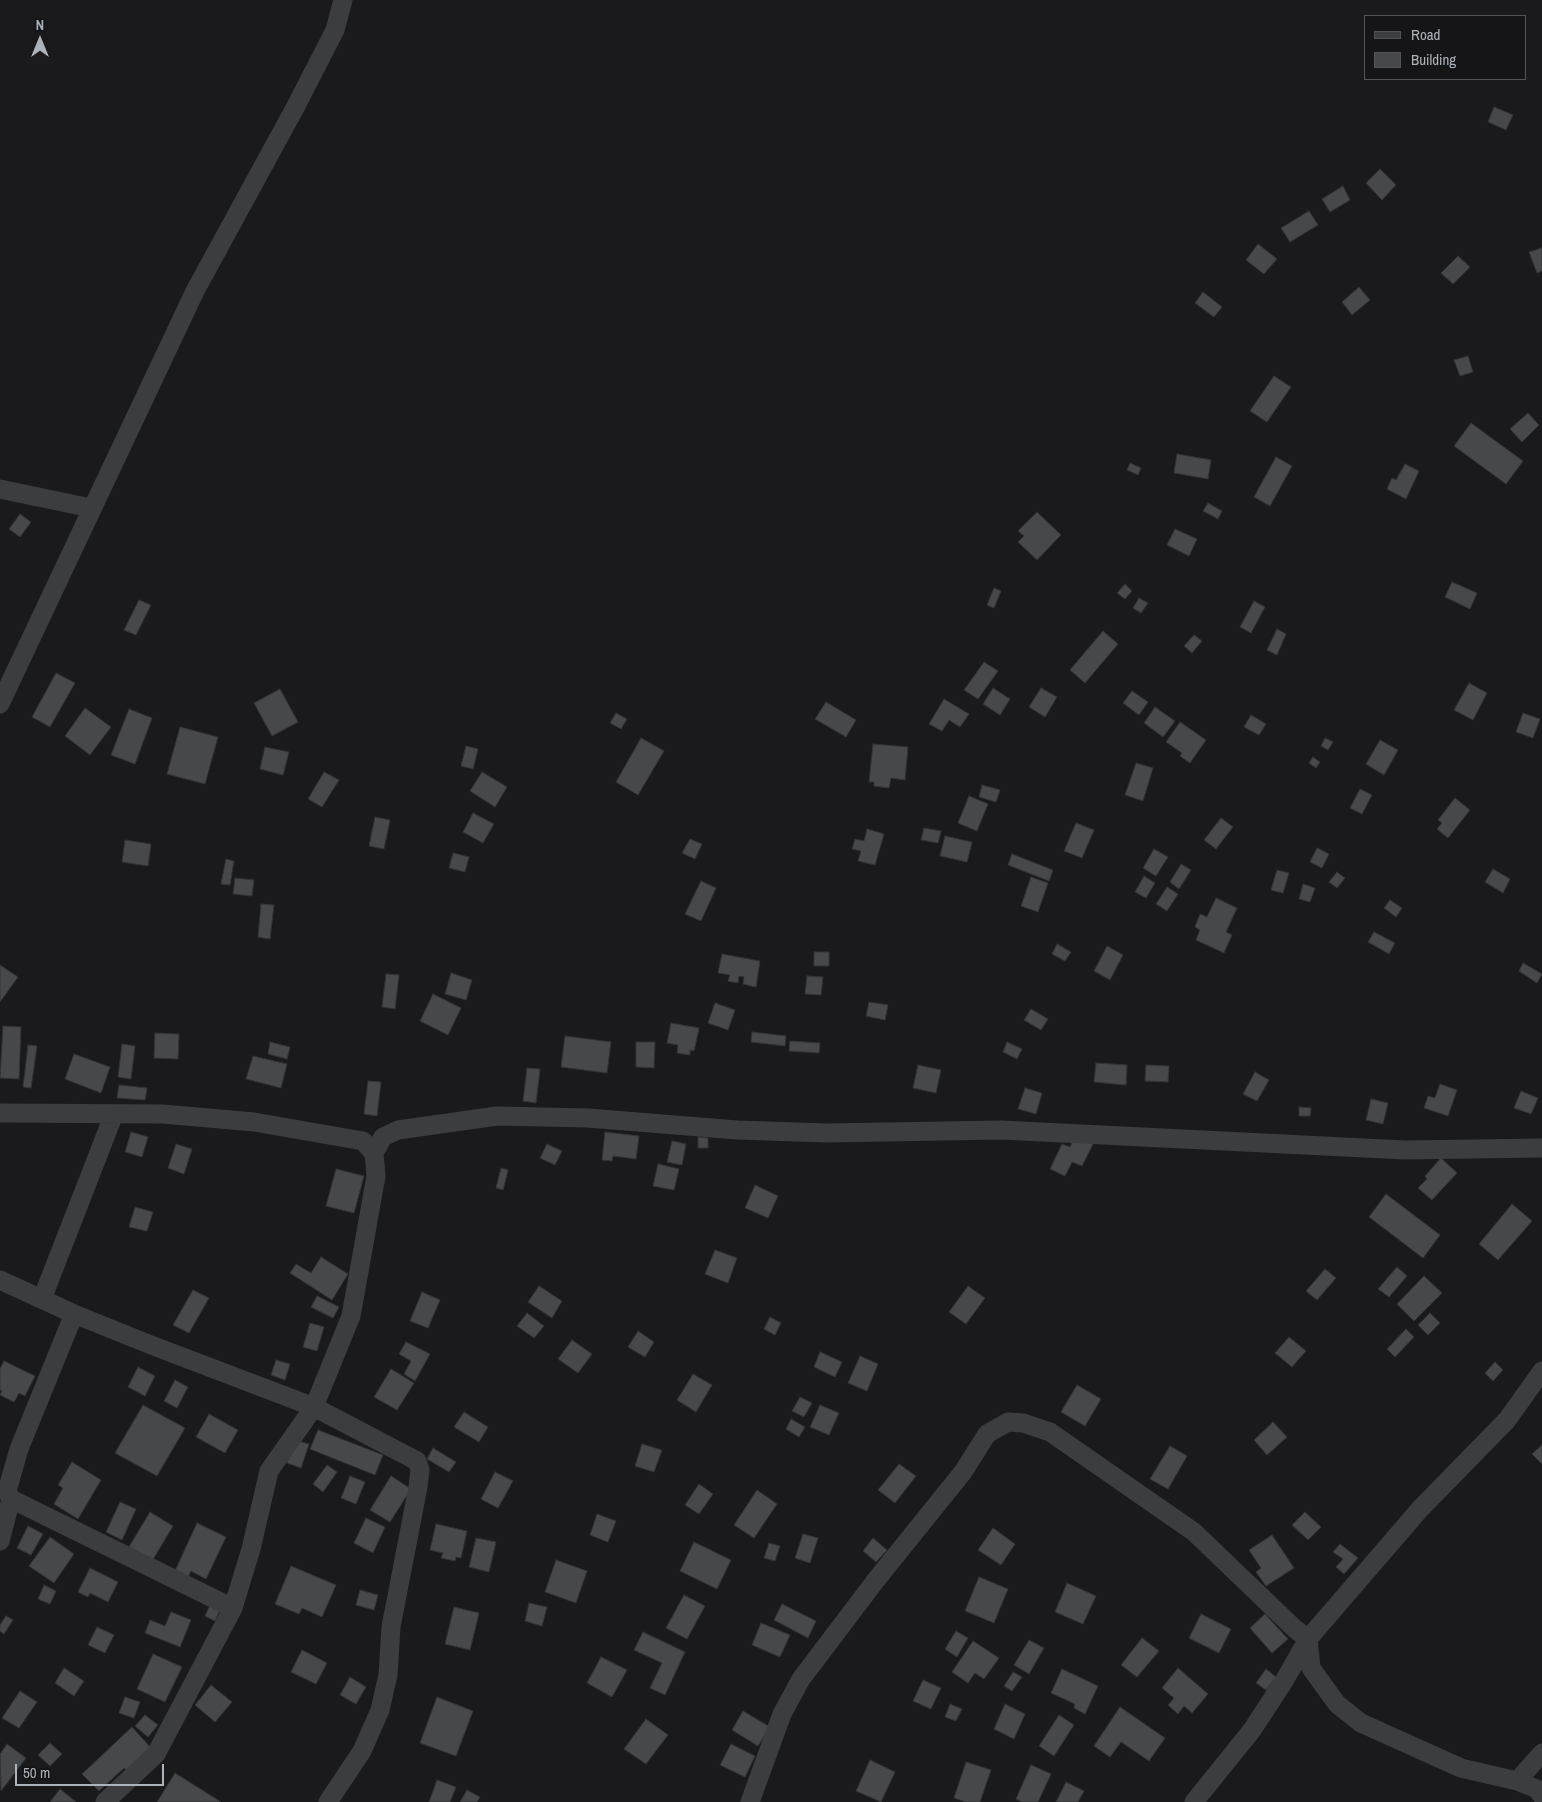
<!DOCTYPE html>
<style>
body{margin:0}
#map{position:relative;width:1542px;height:1802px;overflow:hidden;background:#1a1a1c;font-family:"Archivo Narrow",sans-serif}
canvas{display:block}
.legend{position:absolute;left:1364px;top:15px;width:162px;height:65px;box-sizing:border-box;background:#151517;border:1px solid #525459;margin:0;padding:6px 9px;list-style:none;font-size:15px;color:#adb3bb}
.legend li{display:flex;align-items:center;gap:10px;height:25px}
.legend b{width:25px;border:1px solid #525459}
.north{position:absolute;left:15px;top:15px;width:50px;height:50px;-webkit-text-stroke:4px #151517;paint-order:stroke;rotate:0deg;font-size:14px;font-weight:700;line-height:20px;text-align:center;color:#adb3bb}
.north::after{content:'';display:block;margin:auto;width:18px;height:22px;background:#adb3bb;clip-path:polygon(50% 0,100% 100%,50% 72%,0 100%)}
.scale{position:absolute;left:15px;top:1764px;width:149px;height:22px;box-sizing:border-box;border:2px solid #adb3bb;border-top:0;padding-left:6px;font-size:15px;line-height:18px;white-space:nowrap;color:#adb3bb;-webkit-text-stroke:4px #151517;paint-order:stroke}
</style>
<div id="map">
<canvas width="1542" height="1802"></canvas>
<ul class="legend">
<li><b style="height:6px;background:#3b3d41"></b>Road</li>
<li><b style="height:14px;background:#47484c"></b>Building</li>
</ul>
<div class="north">N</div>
<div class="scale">50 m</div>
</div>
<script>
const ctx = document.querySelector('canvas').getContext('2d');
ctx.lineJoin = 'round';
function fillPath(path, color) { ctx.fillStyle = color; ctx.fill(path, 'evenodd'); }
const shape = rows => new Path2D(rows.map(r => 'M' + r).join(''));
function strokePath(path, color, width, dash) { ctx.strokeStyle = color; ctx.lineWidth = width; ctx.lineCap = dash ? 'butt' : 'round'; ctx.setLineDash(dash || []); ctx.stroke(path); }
const building = shape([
 [1494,107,1513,115,1506,130,1488,122,1494,107],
 [1380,169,1396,185,1382,200,1366,183,1380,169],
 [1343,186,1350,200,1330,212,1322,199,1343,186],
 [1309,211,1318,225,1290,242,1281,228,1309,211],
 [1258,244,1277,259,1264,274,1246,260,1258,244],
 [1542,248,1542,271,1537,273,1529,252,1542,248],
 [1458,256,1470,267,1453,284,1441,273,1458,256],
 [1359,287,1370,300,1352,315,1342,302,1359,287],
 [1203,292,1222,307,1214,317,1195,303,1203,292],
 [1468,356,1473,372,1460,376,1454,360,1468,356],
 [1274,376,1291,387,1267,422,1250,411,1274,376],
 [1528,413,1539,425,1522,442,1510,429,1528,413],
 [1471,423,1523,461,1506,484,1454,446,1471,423],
 [1177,454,1211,460,1208,479,1174,473,1177,454],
 [1276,457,1292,466,1270,506,1254,497,1276,457],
 [1130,463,1141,468,1138,475,1127,470,1130,463],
 [1405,464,1419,471,1406,499,1387,489,1392,478,1396,480,1405,464],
 [1208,503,1222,511,1218,519,1203,511,1208,503],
 [1037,512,1061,535,1037,560,1018,542,1024,536,1018,531,1037,512],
 [20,514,31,522,20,537,9,529,20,514],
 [1175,529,1197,539,1189,556,1167,545,1175,529],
 [1452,582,1477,593,1470,609,1445,597,1452,582],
 [1125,584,1132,591,1125,599,1117,593,1125,584],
 [994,588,1001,591,994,608,987,605,994,588],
 [1139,598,1148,603,1141,613,1133,608,1139,598],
 [139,600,151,605,136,635,124,630,139,600],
 [1254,601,1265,607,1251,633,1240,627,1254,601],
 [1277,629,1286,634,1277,655,1267,650,1277,629],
 [1103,631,1118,644,1085,683,1070,670,1103,631],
 [1194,635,1202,641,1192,653,1184,646,1194,635],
 [984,662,998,671,978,699,964,690,984,662],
 [56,673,75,683,50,727,32,717,56,673],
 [1469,683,1487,693,1473,720,1454,710,1469,683],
 [993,688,1010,699,1000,715,983,704,993,688],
 [1041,688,1057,697,1045,717,1029,707,1041,688],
 [280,689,298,722,272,736,254,703,280,689],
 [1132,691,1148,702,1139,715,1123,703,1132,691],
 [944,699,969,714,960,727,949,720,942,731,929,724,944,699],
 [826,702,856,720,846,737,815,719,826,702],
 [1155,707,1175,721,1163,737,1144,723,1155,707],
 [85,708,111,727,90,755,65,736,85,708],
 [129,709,152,718,135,764,111,755,129,709],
 [616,713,627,719,621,729,610,723,616,713],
 [1523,713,1540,719,1533,738,1516,732,1523,713],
 [1251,715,1266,724,1259,735,1244,727,1251,715],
 [1180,722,1206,740,1190,763,1180,756,1182,753,1166,742,1180,722],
 [180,727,218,737,205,784,167,774,180,727],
 [641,738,664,751,638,795,616,782,641,738],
 [1325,738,1333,742,1328,750,1321,746,1325,738],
 [1380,740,1398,750,1384,775,1366,764,1380,740],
 [873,744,908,747,905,780,891,778,889,788,874,786,874,782,869,782,873,744],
 [466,746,478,749,473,769,461,766,466,746],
 [265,747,289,752,283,775,260,769,265,747],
 [1313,757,1320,762,1316,768,1309,763,1313,757],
 [1136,763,1153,768,1143,801,1125,795,1136,763],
 [324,772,339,780,322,807,308,799,324,772],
 [482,772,507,787,495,807,470,791,482,772],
 [982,785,1000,790,996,802,979,797,982,785],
 [1360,789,1372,795,1362,814,1350,808,1360,789],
 [969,796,988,804,977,831,958,823,969,796],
 [1455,798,1470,810,1448,838,1437,829,1442,823,1438,820,1455,798],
 [473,813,494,824,483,843,463,832,473,813],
 [375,817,390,820,384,849,369,846,375,817],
 [1221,818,1233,827,1216,849,1204,840,1221,818],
 [1076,823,1094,830,1082,858,1064,851,1076,823],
 [924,828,941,831,938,843,921,840,924,828],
 [867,829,884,834,875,865,858,861,861,851,852,849,855,839,864,841,867,829],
 [945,836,972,842,967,862,940,856,945,836],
 [690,839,702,844,695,859,682,853,690,839],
 [125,840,151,844,148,866,122,862,125,840],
 [1317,848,1329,854,1322,868,1310,862,1317,848],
 [1154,849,1168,857,1156,876,1143,868,1154,849],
 [453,853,469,857,465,872,449,868,453,853],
 [1012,854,1053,870,1049,881,1008,865,1012,854],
 [226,859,234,861,230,885,221,884,226,859],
 [1181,864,1191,870,1179,889,1170,882,1181,864],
 [1493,869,1510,879,1503,893,1485,882,1493,869],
 [1277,870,1289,873,1283,893,1271,890,1277,870],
 [1337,872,1345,878,1337,888,1329,882,1337,872],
 [1144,876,1155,883,1146,898,1135,892,1144,876],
 [1031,877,1048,883,1038,912,1021,906,1031,877],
 [235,878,254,880,252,896,233,894,235,878],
 [701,881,716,888,701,921,685,914,701,881],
 [1303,884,1315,888,1310,902,1299,899,1303,884],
 [1167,887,1178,894,1167,911,1156,904,1167,887],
 [1216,898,1237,908,1226,932,1232,935,1224,953,1196,940,1200,930,1195,927,1200,914,1207,917,1216,898],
 [1390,900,1402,908,1396,917,1384,908,1390,900],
 [261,904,274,905,270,939,258,937,261,904],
 [1374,932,1395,943,1389,954,1368,942,1374,932],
 [1057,944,1071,952,1065,961,1052,954,1057,944],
 [1107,946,1123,955,1110,980,1094,971,1107,946],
 [814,952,829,952,829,966,814,966,814,952],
 [722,954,760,961,756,987,743,984,744,977,739,976,738,983,728,981,730,975,718,973,722,954],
 [1523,963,1542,974,1537,983,1519,971,1523,963],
 [0,965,18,977,0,1002,0,965],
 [451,973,472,980,466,1000,445,994,451,973],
 [386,974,399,975,395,1009,382,1007,386,974],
 [807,976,823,977,821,995,805,994,807,976],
 [433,994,461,1008,448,1035,420,1021,433,994],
 [869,1002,888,1005,885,1020,866,1016,869,1002],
 [715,1003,735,1010,728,1030,708,1023,715,1003],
 [1031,1009,1048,1019,1041,1030,1024,1020,1031,1009],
 [671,1023,699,1028,694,1051,690,1050,690,1055,677,1053,678,1045,667,1043,671,1023],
 [3,1026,21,1027,19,1079,0,1078,3,1026],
 [752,1032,786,1036,785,1046,751,1042,752,1032],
 [155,1033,179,1034,178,1059,154,1058,155,1033],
 [565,1036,611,1042,607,1073,561,1067,565,1036],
 [790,1041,820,1043,819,1053,789,1051,790,1041],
 [270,1042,290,1047,287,1059,268,1054,270,1042],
 [636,1042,655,1042,654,1068,636,1067,636,1042],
 [1007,1042,1022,1049,1017,1059,1003,1052,1007,1042],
 [122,1044,135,1046,131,1079,118,1077,122,1044],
 [28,1045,37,1046,31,1088,23,1087,28,1045],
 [74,1054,110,1067,101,1093,65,1079,74,1054],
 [253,1056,287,1064,281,1088,246,1079,253,1056],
 [1096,1063,1127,1065,1126,1085,1094,1082,1096,1063],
 [918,1065,941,1070,936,1093,913,1088,918,1065],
 [1146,1065,1169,1066,1168,1082,1145,1081,1146,1065],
 [527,1068,540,1069,536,1103,523,1101,527,1068],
 [1255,1072,1269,1080,1257,1101,1243,1094,1255,1072],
 [368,1081,381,1082,377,1116,364,1114,368,1081],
 [1440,1084,1457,1090,1448,1116,1424,1108,1428,1096,1435,1098,1440,1084],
 [119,1085,147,1088,145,1100,117,1098,119,1085],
 [1025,1088,1042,1093,1036,1114,1018,1109,1025,1088],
 [1521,1091,1538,1098,1531,1114,1514,1108,1521,1091],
 [1371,1099,1388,1103,1383,1124,1366,1120,1371,1099],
 [1299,1107,1311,1108,1310,1116,1299,1116,1299,1107],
 [131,1132,148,1137,142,1157,125,1152,131,1132],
 [605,1132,639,1136,636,1159,613,1156,612,1161,602,1160,605,1132],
 [1075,1135,1093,1144,1082,1166,1072,1162,1065,1176,1050,1169,1062,1144,1070,1147,1075,1135],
 [698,1137,708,1138,708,1148,698,1148,698,1137],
 [672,1141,686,1144,682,1165,667,1162,672,1141],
 [176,1144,192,1149,184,1174,168,1168,176,1144],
 [547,1144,562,1151,555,1165,540,1158,547,1144],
 [1441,1158,1457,1173,1432,1200,1418,1188,1427,1179,1425,1176,1441,1158],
 [658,1164,679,1169,674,1190,653,1186,658,1164],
 [501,1168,508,1170,503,1190,496,1188,501,1168],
 [336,1169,364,1176,354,1213,326,1206,336,1169],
 [755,1185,778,1196,768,1218,745,1208,755,1185],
 [1386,1194,1440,1235,1423,1258,1369,1217,1386,1194],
 [1512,1204,1532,1221,1498,1260,1479,1244,1512,1204],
 [135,1207,153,1212,147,1231,129,1227,135,1207],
 [715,1250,737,1258,728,1283,705,1274,715,1250],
 [321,1257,348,1274,332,1300,290,1273,296,1264,311,1273,321,1257],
 [1397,1267,1407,1276,1389,1297,1378,1289,1397,1267],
 [1325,1269,1336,1278,1317,1300,1306,1291,1325,1269],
 [1424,1276,1442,1293,1414,1321,1397,1304,1424,1276],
 [539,1286,562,1301,552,1318,528,1302,539,1286],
 [968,1286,985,1298,966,1324,949,1312,968,1286],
 [193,1290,209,1298,189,1333,173,1325,193,1290],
 [422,1292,440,1300,428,1328,410,1321,422,1292],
 [317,1296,339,1307,333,1318,311,1307,317,1296],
 [527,1313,544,1326,534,1338,517,1326,527,1313],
 [1430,1313,1440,1323,1428,1335,1418,1325,1430,1313],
 [770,1317,781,1323,775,1335,764,1329,770,1317],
 [310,1323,324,1327,317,1351,303,1347,310,1323],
 [1406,1329,1414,1337,1395,1357,1387,1349,1406,1329],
 [638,1331,654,1342,645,1357,628,1347,638,1331],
 [1289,1337,1306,1351,1292,1367,1275,1353,1289,1337],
 [572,1340,592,1354,578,1373,558,1359,572,1340],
 [406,1342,430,1354,415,1381,404,1374,411,1361,399,1354,406,1342],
 [820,1352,842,1362,835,1377,814,1367,820,1352],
 [860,1356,878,1364,867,1391,848,1383,860,1356],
 [276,1360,290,1364,285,1380,271,1375,276,1360],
 [4,1361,35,1376,25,1396,19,1393,14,1402,0,1395,2,1391,0,1390,0,1369,4,1361],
 [1495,1362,1503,1370,1493,1381,1485,1373,1495,1362],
 [138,1367,155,1376,145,1396,128,1387,138,1367],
 [391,1369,414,1383,397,1410,374,1397,391,1369],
 [693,1374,712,1385,696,1412,677,1400,693,1374],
 [175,1380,188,1387,177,1408,164,1401,175,1380],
 [1077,1385,1101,1399,1085,1426,1061,1412,1077,1385],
 [800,1397,812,1403,804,1417,792,1411,800,1397],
 [143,1405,185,1428,157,1476,115,1453,143,1405],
 [820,1405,839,1413,829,1435,810,1427,820,1405],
 [464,1412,488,1427,479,1442,454,1427,464,1412],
 [209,1414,238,1430,225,1453,196,1437,209,1414],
 [791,1419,805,1427,799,1437,786,1429,791,1419],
 [1273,1422,1287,1437,1267,1455,1254,1440,1273,1422],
 [318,1430,383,1455,375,1475,310,1449,318,1430],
 [295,1440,309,1444,301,1468,287,1463,295,1440],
 [642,1444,662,1450,654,1472,635,1466,642,1444],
 [1542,1445,1542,1464,1532,1454,1542,1445],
 [1170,1446,1187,1456,1168,1489,1150,1479,1170,1446],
 [433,1448,456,1462,449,1472,427,1459,433,1448],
 [72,1462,101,1480,78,1519,54,1504,63,1488,58,1485,72,1462],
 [899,1464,916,1476,895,1503,878,1490,899,1464],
 [327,1465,337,1472,323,1492,313,1484,327,1465],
 [495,1472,513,1481,498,1508,481,1499,495,1472],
 [350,1476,365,1482,356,1504,341,1498,350,1476],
 [391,1476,411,1489,390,1522,370,1510,391,1476],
 [699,1484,713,1494,699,1514,685,1505,699,1484],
 [757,1490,777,1504,754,1538,734,1525,757,1490],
 [120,1502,136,1509,122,1540,106,1532,120,1502],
 [150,1512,173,1526,152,1561,129,1547,150,1512],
 [1305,1512,1321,1527,1308,1540,1292,1525,1305,1512],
 [597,1514,616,1521,608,1542,590,1535,597,1514],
 [366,1518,385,1527,373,1553,354,1543,366,1518],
 [197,1523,226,1537,206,1579,191,1571,187,1579,174,1573,197,1523],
 [436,1524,467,1531,461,1558,456,1557,455,1561,441,1558,443,1553,430,1550,436,1524],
 [28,1526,43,1534,31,1555,17,1548,28,1526],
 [993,1528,1015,1544,1001,1565,978,1550,993,1528],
 [803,1534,818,1538,810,1563,795,1558,803,1534],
 [1272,1535,1294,1568,1266,1586,1256,1572,1261,1568,1249,1550,1272,1535],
 [50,1537,74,1554,54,1583,29,1566,50,1537],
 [476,1538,496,1542,489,1572,469,1567,476,1538],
 [873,1538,887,1550,876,1562,863,1551,873,1538],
 [694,1542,731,1560,717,1589,680,1571,694,1542],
 [769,1543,780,1546,775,1561,764,1558,769,1543],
 [1340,1544,1358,1558,1344,1574,1336,1567,1343,1559,1333,1552,1340,1544],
 [556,1560,587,1571,576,1603,545,1592,556,1560],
 [291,1566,336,1585,322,1617,302,1608,299,1614,275,1604,291,1566],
 [90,1568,118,1582,108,1602,90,1593,88,1597,78,1592,90,1568],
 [979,1577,1008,1589,994,1623,965,1611,979,1577],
 [1067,1583,1096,1596,1083,1624,1055,1612,1067,1583],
 [44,1585,56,1591,50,1604,38,1599,44,1585],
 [360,1590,378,1595,374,1610,356,1605,360,1590],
 [684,1595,705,1606,687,1639,666,1628,684,1595],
 [529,1603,547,1607,542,1626,525,1621,529,1603],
 [782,1604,816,1621,808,1638,774,1620,782,1604],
 [210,1605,220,1610,215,1621,205,1616,210,1605],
 [454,1607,479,1613,470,1650,445,1644,454,1607],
 [171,1612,191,1620,180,1647,145,1633,150,1620,165,1626,171,1612],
 [1201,1614,1231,1629,1219,1653,1189,1638,1201,1614],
 [1265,1614,1288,1639,1272,1653,1250,1628,1265,1614],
 [6,1616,13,1620,4,1634,0,1631,0,1625,6,1616],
 [761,1623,790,1635,780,1657,752,1645,761,1623],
 [97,1627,114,1635,105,1653,88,1645,97,1627],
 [956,1631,968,1638,957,1657,945,1649,956,1631],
 [643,1632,685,1652,665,1695,650,1688,662,1663,634,1650,643,1632],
 [1142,1638,1159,1651,1137,1677,1121,1665,1142,1638],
 [1029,1640,1044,1648,1029,1674,1014,1665,1029,1640],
 [973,1641,999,1658,984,1679,975,1673,968,1683,952,1672,973,1641],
 [302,1650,327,1663,316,1684,291,1672,302,1650],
 [153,1654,182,1667,165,1702,137,1689,153,1654],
 [601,1657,627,1670,612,1697,587,1683,601,1657],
 [64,1668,84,1681,74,1696,55,1683,64,1668],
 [1178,1668,1208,1694,1192,1713,1184,1706,1178,1714,1168,1705,1174,1698,1162,1688,1178,1668],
 [1062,1669,1098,1686,1085,1714,1074,1708,1075,1704,1051,1693,1062,1669],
 [1266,1669,1276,1677,1266,1690,1256,1683,1266,1669],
 [1013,1672,1022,1677,1012,1691,1004,1686,1013,1672],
 [350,1677,366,1687,356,1704,340,1695,350,1677],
 [923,1680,941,1688,931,1709,913,1701,923,1680],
 [211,1685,232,1702,215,1722,195,1705,211,1685],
 [20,1691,37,1702,19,1728,2,1718,20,1691],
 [125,1697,140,1702,134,1718,119,1713,125,1697],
 [437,1697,473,1711,456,1756,420,1743,437,1697],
 [950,1704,962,1709,956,1721,945,1717,950,1704],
 [1005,1704,1025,1714,1014,1739,994,1729,1005,1704],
 [1120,1707,1165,1738,1149,1761,1121,1742,1110,1757,1094,1746,1120,1707],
 [743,1711,770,1727,758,1746,732,1730,743,1711],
 [145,1715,158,1725,148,1737,135,1726,145,1715],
 [1059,1715,1074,1725,1054,1756,1039,1746,1059,1715],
 [646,1719,668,1735,646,1764,624,1749,646,1719],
 [132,1727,151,1748,127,1771,124,1768,99,1791,82,1774,132,1727],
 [50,1743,62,1754,50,1766,38,1755,50,1743],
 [7,1744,26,1758,1,1791,0,1754,7,1744],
 [731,1744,755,1756,745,1777,720,1765,731,1744],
 [870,1760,895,1772,881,1802,856,1791,870,1760],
 [966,1762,991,1770,980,1802,966,1802,954,1798,966,1762],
 [1031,1765,1051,1774,1038,1802,1022,1802,1016,1799,1031,1765],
 [175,1773,221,1802,157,1802,175,1773],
 [437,1780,456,1787,450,1802,429,1802,437,1780],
 [1066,1782,1084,1791,1078,1802,1056,1802,1066,1782],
 [60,1789,76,1802,50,1802,60,1789],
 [467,1790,480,1797,477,1802,460,1802,467,1790]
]);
fillPath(building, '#47484c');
strokePath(building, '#343438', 1);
strokePath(shape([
 [0,489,91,508],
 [0,704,195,291,296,106,335,30,343,0],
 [0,1113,163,1114,254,1122,363,1141,374,1153],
 [0,1280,74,1314,151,1345,314,1407,417,1461,420,1470,418,1487,391,1627,388,1675,380,1710,362,1751,328,1802],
 [42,1299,114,1114],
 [11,1499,233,1608],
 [0,1541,11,1499,7,1491,19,1449,74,1314],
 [1517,1781,1542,1753],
 [105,1802,156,1754,233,1608,251,1549,269,1471,314,1407,351,1316,376,1176,374,1153,383,1137,398,1130,497,1116,588,1118,737,1130,828,1133,1001,1130,1405,1150,1542,1148],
 [750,1802,782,1714,801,1679,876,1580,963,1472,987,1434,1008,1422,1023,1423,1050,1432,1194,1532,1294,1628,1308,1639,1311,1668,1337,1704,1361,1723,1461,1768,1517,1781,1537,1789,1542,1796],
 [1194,1802,1252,1730,1284,1681,1308,1639,1420,1509,1507,1420,1542,1371]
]), '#3b3d41', 19);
</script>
